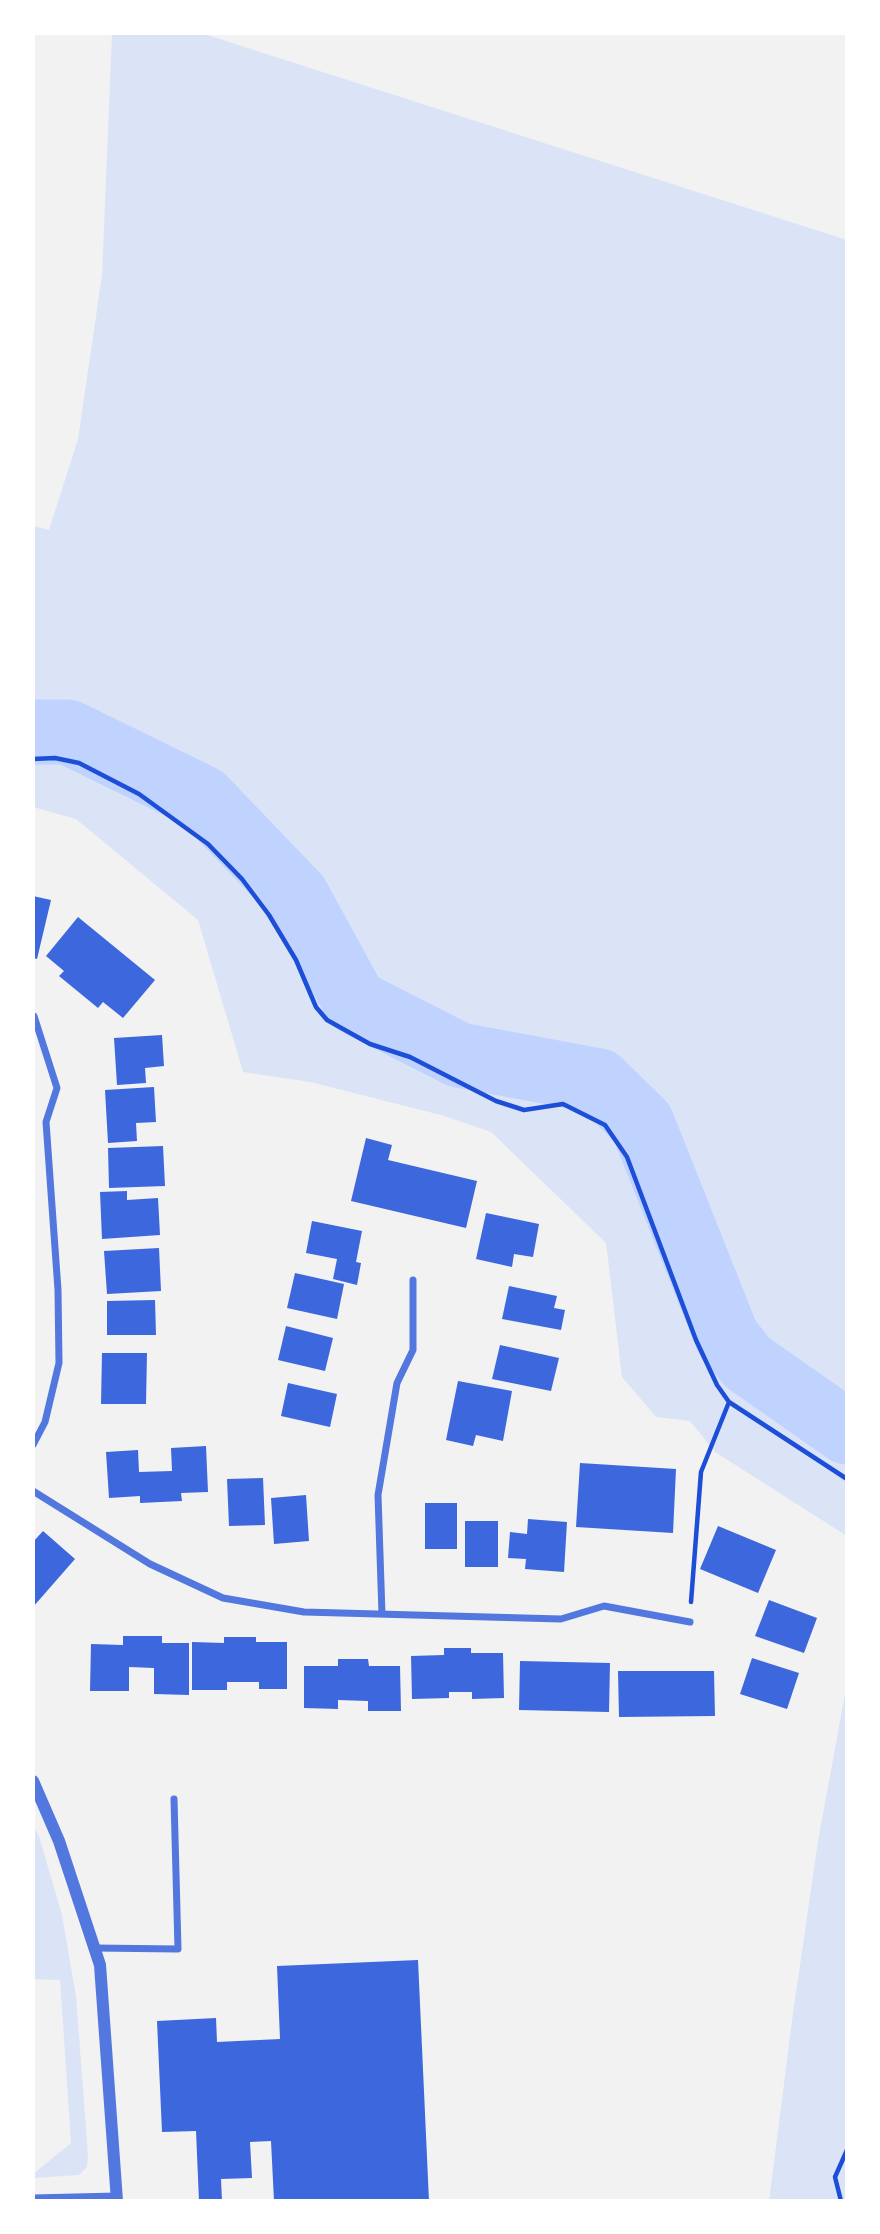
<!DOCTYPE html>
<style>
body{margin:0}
#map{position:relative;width:880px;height:2234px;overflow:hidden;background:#f2f2f2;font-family:Karla,sans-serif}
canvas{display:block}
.frame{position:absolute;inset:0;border:35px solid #fff;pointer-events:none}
</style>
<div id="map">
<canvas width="880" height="2234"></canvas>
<div class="frame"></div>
</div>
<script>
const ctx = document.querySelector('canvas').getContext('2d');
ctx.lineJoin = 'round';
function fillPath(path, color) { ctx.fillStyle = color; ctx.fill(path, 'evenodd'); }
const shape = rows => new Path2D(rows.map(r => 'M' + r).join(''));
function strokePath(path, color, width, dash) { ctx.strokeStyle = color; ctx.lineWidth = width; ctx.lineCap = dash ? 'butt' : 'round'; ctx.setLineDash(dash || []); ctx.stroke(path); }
fillPath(shape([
 [112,33,201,33,847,240,847,1432,789,1392,727,1337,642,1123,599,1082,459,1055,355,1002,297,896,203,798,68,732,33,732,33,526,49,530,78,439,102,275],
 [33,744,59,744,195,808,286,901,348,1006,394,1033,455,1064,594,1090,635,1127,719,1341,741,1369,847,1444,847,1536,715,1452,690,1421,656,1417,622,1377,606,1243,491,1132,441,1115,310,1082,243,1072,198,920,76,819,33,807],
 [847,1683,847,2201,769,2201,793,2013,818,1841],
 [33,1826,39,1836,62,1915,76,1996,88,2155,87,2167,79,2175,33,2178,33,2174,71,2143,60,1980,33,1979]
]), '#dbe4f7');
strokePath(shape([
 [33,732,68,732,203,798,297,896,355,1002,459,1055,599,1081,642,1123,727,1337,747,1362,847,1432]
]), '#bfd3fe', 65);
fillPath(shape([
 [33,896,51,900,37,959,33,958],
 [78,917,155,980,123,1018,103,1002,98,1008,59,976,64,971,46,956],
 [162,1035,164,1066,145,1068,146,1083,117,1085,114,1038],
 [154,1087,156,1122,136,1123,137,1141,108,1143,105,1090],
 [366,1138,392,1145,388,1160,477,1181,466,1228,351,1201],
 [163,1146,165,1186,109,1188,108,1148],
 [127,1191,127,1200,158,1198,160,1235,102,1239,100,1192],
 [486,1213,539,1224,533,1257,514,1254,512,1267,476,1259],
 [312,1221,362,1231,356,1262,361,1263,357,1285,333,1279,337,1259,306,1253],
 [159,1248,161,1291,107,1294,104,1251],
 [295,1273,344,1284,337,1319,287,1308],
 [509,1286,557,1296,554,1308,565,1310,561,1330,502,1319],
 [155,1300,156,1335,107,1335,107,1301],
 [286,1326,333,1338,325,1371,278,1360],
 [500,1345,559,1358,551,1391,492,1379],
 [102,1353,147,1353,146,1404,101,1404],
 [458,1381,512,1391,503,1441,476,1435,473,1446,446,1440],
 [288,1383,337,1394,330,1427,281,1416],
 [206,1446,208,1492,181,1493,182,1501,140,1503,140,1496,109,1498,106,1452,138,1450,139,1472,172,1471,171,1448],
 [580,1463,676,1469,673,1533,576,1527],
 [263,1478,265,1525,229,1526,227,1479],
 [306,1495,309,1541,274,1544,271,1498],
 [425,1503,457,1503,457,1549,425,1549],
 [528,1519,567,1522,564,1572,525,1569,526,1559,508,1558,510,1532,527,1534],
 [465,1521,498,1521,498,1567,465,1567],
 [718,1526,776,1550,758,1593,700,1569],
 [43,1531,75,1559,33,1607,33,1542],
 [769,1600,817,1618,804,1653,755,1636],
 [123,1636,162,1636,162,1643,189,1643,189,1695,154,1694,154,1668,129,1667,129,1691,90,1691,91,1644,123,1645],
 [224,1637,256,1637,256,1642,287,1642,287,1689,259,1689,259,1682,227,1682,227,1690,192,1690,192,1642,224,1643],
 [444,1648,471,1648,471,1653,503,1653,504,1698,472,1699,472,1692,449,1692,449,1698,412,1699,411,1656,444,1655],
 [752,1658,799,1673,787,1709,740,1694],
 [338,1659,368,1659,369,1666,400,1666,401,1711,368,1711,368,1701,338,1700,338,1709,304,1708,304,1666,338,1666],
 [520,1661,610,1663,609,1712,519,1710],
 [618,1671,714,1671,715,1716,619,1717],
 [418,1960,429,2201,274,2201,271,2141,250,2142,252,2178,221,2179,222,2201,199,2201,196,2131,162,2132,157,2021,216,2018,217,2042,280,2039,277,1966]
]), '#3d67dc');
strokePath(shape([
 [33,759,55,758,79,763,139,794,208,844,242,879,269,915,296,960,316,1007,327,1020,370,1044,410,1057,496,1101,524,1110,563,1104,605,1125,627,1157,696,1340,717,1385,729,1402,701,1472,691,1602],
 [729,1402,847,1479],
 [841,2201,835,2177,847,2150]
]), '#1d4ed8', 4.5);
strokePath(shape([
 [33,1445,45,1422,59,1363,58,1290,46,1122,57,1088,34,1016],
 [33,1491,150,1564,223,1598,304,1612,561,1619,604,1606,690,1622],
 [382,1614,378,1495,397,1383,413,1350,413,1280],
 [95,1948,178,1949,174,1799],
 [33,2198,117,2196]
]), '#5277de', 7);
strokePath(shape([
 [33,1781,59,1841,100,1965,117,2201]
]), '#5277de', 12);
</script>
